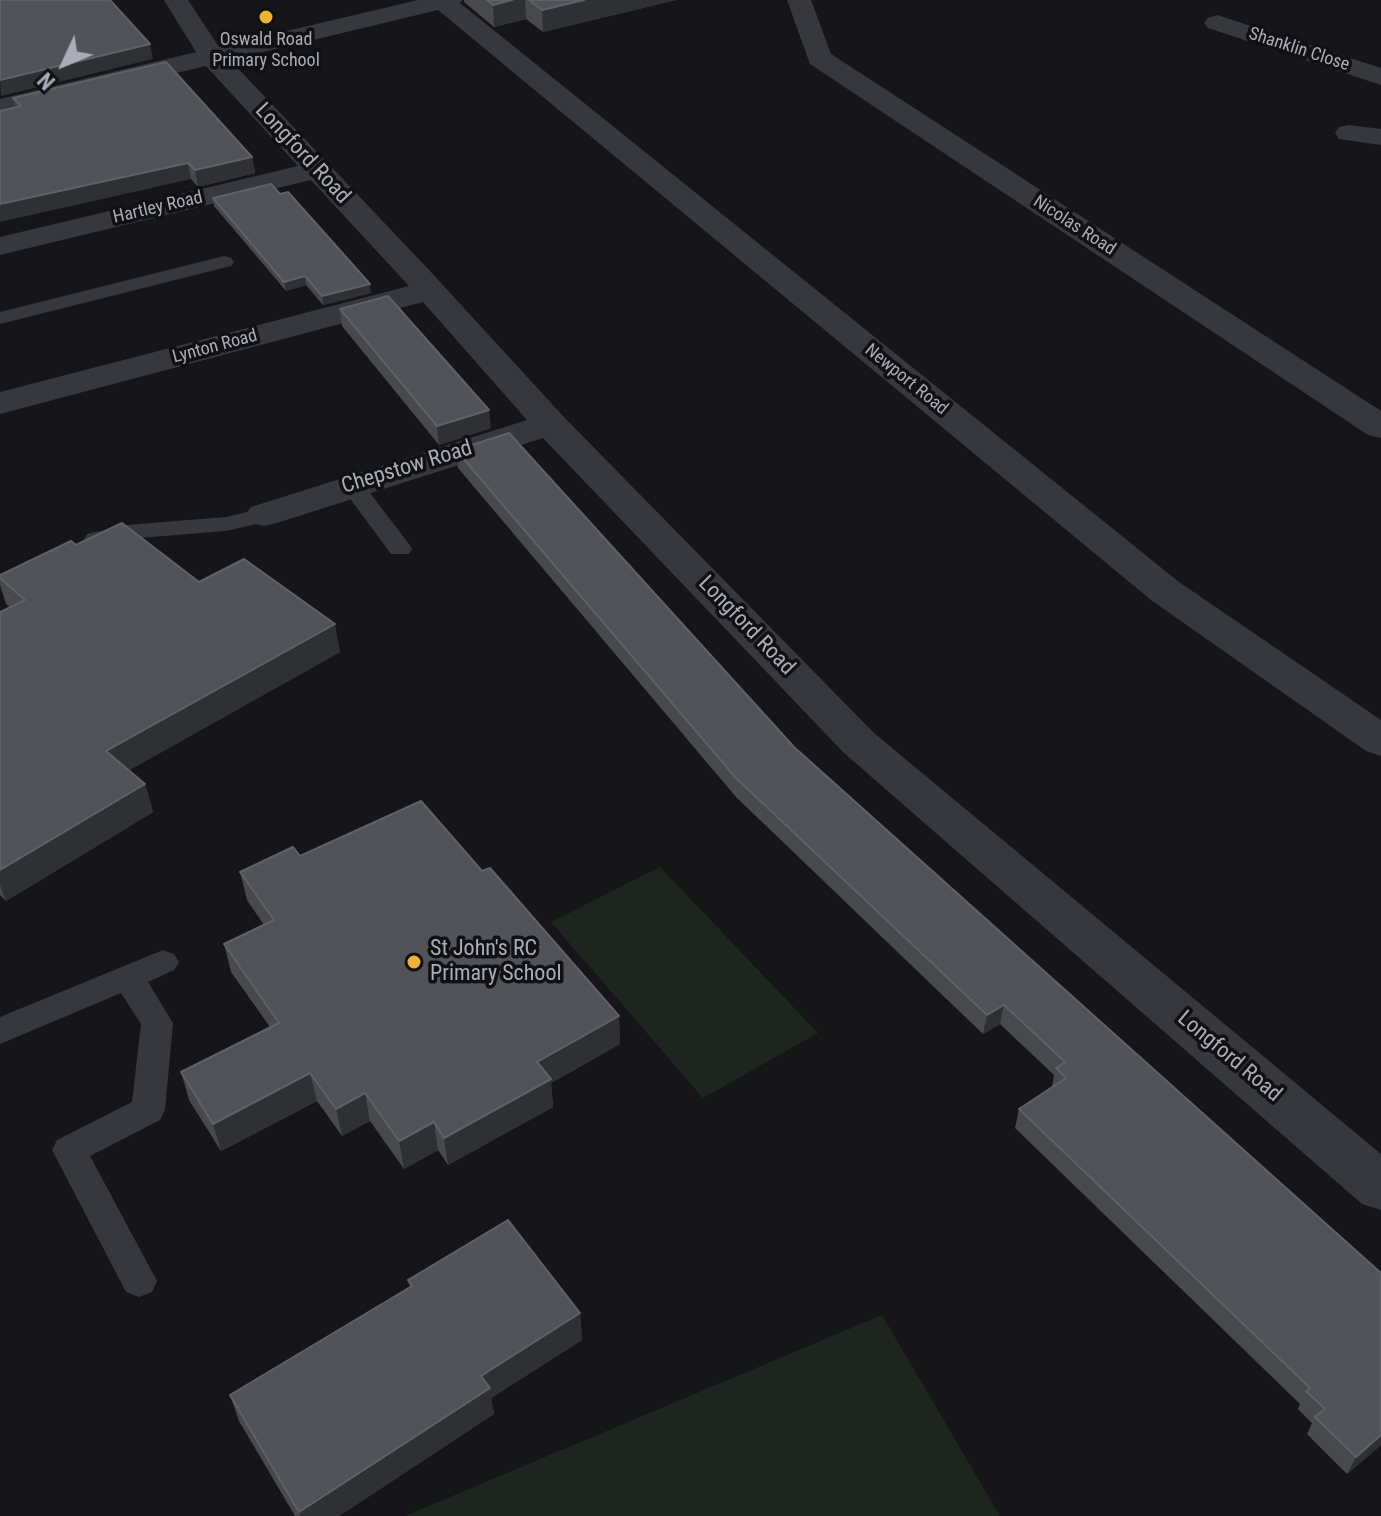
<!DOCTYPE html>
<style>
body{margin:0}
#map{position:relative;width:1381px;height:1516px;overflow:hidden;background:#161618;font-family:"Roboto Condensed",sans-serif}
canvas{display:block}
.north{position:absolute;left:24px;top:24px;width:80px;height:80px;-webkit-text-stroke:6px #111113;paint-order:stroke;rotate:226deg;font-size:22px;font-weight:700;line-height:32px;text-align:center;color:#a8adb8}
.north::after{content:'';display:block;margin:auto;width:28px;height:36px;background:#a8adb8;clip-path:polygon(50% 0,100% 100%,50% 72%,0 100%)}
</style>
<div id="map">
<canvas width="1381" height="1516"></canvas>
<div class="north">N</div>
</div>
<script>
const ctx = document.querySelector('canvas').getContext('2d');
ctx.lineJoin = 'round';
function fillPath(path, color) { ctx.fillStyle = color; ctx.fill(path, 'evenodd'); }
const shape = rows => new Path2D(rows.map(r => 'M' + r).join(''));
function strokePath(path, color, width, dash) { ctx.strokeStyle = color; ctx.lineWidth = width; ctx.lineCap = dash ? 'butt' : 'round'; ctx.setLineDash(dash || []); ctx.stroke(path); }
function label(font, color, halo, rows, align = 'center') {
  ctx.font = font + ' "Roboto Condensed",sans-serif'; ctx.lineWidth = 7; ctx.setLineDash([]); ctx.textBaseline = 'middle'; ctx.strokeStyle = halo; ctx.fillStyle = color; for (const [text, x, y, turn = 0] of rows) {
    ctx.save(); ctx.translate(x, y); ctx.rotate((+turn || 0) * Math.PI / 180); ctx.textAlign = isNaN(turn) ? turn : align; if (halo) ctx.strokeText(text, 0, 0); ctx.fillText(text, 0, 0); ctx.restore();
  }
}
fillPath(shape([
 [660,867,818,1033,703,1098,551,922],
 [882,1315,1000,1516,405,1516]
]), '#1e261f');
fillPath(shape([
 [224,256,231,258,234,262,231,266,0,324,0,312,224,256],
 [352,478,360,480,409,544,412,549,409,554,391,554,340,485,344,480,352,478],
 [264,508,273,510,276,515,273,520,226,531,126,539,96,546,87,544,84,539,87,534,126,525,226,517,264,508],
 [163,950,174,954,179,962,174,970,148,982,173,1023,165,1110,160,1120,90,1156,157,1281,152,1292,139,1297,126,1292,52,1150,57,1140,132,1102,141,1024,121,993,0,1044,0,1017,163,950]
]), '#37383d');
fillPath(shape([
 [164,0,188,0,219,47,418,0,462,0,460,3,1179,582,1381,720,1381,756,1366,751,1151,600,438,10,230,60,430,271,563,416,874,733,1381,1154,1381,1210,1362,1204,844,753,543,438,277,523,264,526,251,523,245,515,251,507,527,420,423,302,0,414,0,392,409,286,311,180,0,255,0,237,298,166,206,66,0,115,0,99,196,52,164,0],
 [787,0,811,0,831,54,1381,411,1381,438,1368,435,810,64,787,0],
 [1217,15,1381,68,1381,85,1208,28,1204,23,1208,18,1217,15],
 [1349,125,1381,129,1381,145,1339,139,1335,133,1339,127,1349,125]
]), '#37383d');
fillPath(shape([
 [464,0,676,0,543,32,526,19,494,27,464,2],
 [13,98,252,157,255,173,198,187,191,179,16,107],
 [213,198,371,293,323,305,306,285,286,291,214,206],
 [340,309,491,428,439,445,342,326],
 [456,450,794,747,1381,1273,1381,1445,1347,1474,1307,1434,1312,1423,1298,1409,1300,1404,1015,1128,1019,1109,1052,1087,1054,1075,1000,1024,983,1034,736,797,458,468],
 [76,545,199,582,340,652,129,770,145,784,153,812,6,901,0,895,0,612,10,607,6,604,0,585,0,575],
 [300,856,482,871,619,1016,620,1044,551,1083,553,1107,448,1165,438,1150,404,1169,370,1121,342,1136,317,1101,221,1151,189,1100,181,1072,270,1027,231,972,224,944,264,925,247,900,240,872],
 [408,1280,580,1313,582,1340,491,1398,494,1414,339,1516,295,1516,239,1421,230,1395,410,1287]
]), '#47494d');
fillPath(shape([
 [512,0,525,0,526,19,494,27,493,5],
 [584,0,676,0,543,32,542,10],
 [150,44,153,59,1,96,0,80],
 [252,157,255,173,198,187,195,170],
 [188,163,191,179,0,222,0,204],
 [305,276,306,285,286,291,284,282],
 [370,284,371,293,323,305,322,296],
 [489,410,491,428,439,445,437,426],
 [335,624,340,652,114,779,106,751],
 [145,784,153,812,6,901,0,885,0,870],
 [1004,1005,1000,1024,983,1034,987,1015],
 [619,1016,620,1044,551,1083,553,1107,448,1165,444,1138,537,1062],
 [310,1073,317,1101,221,1151,213,1124],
 [365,1093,370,1121,342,1136,336,1109],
 [434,1122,438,1150,404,1169,399,1141],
 [580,1313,582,1340,491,1398,494,1414,339,1516,300,1516,299,1512,481,1376],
 [1381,1435,1381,1445,1347,1474,1356,1457]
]), '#2f3033');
const building = shape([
 [0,0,110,0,150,44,0,80,0,0],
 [487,0,512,0,493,5,487,0],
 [529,0,584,0,542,10,529,0],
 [166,62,252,157,195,170,188,163,0,204,0,111,21,106,13,98,166,62],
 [271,184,280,194,288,192,370,284,322,296,305,276,284,282,213,198,271,184],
 [388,296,489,410,437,426,340,309,388,296],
 [509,433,794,747,1381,1273,1381,1435,1356,1457,1315,1417,1325,1409,1306,1391,1310,1388,1019,1109,1066,1078,1056,1068,1065,1062,1004,1005,987,1015,736,778,456,450,509,433],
 [122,523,199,582,244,559,335,624,106,751,145,784,0,870,0,612,25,600,0,578,0,575,71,541,76,545,122,523],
 [421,801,482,871,490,868,619,1016,537,1062,551,1079,444,1138,434,1122,399,1141,365,1093,336,1109,310,1073,213,1124,181,1072,279,1023,224,944,274,920,240,872,293,847,300,856,421,801],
 [508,1220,580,1313,481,1376,490,1388,299,1512,230,1395,412,1286,408,1280,508,1220]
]);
fillPath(building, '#525359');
strokePath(building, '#5f6168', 2);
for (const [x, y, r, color] of [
 [266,17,8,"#f2b134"],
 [414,962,8,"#f2b134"]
]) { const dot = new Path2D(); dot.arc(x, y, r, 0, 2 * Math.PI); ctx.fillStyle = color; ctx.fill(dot); strokePath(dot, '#111113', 3); }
label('18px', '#a8adb8', '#111113', [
 ["Oswald Road",266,40],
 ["Primary School",266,61]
]);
label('18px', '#a8adb8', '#111113', [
 ["Shanklin Close",1299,50,18],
 ["Hartley Road",158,208,-13],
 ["Nicolas Road",1074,226,33],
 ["Lynton Road",215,347,-15],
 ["Newport Road",906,380,39]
]);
label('22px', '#a8adb8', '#111113', [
 ["Longford Road",302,154,47],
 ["Chepstow Road",407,468,-17],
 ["Longford Road",746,626,46],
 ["Longford Road",1229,1057,40]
]);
label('22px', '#a8adb8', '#111113', [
 ["St John's RC",430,949],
 ["Primary School",430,974]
], 'left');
</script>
